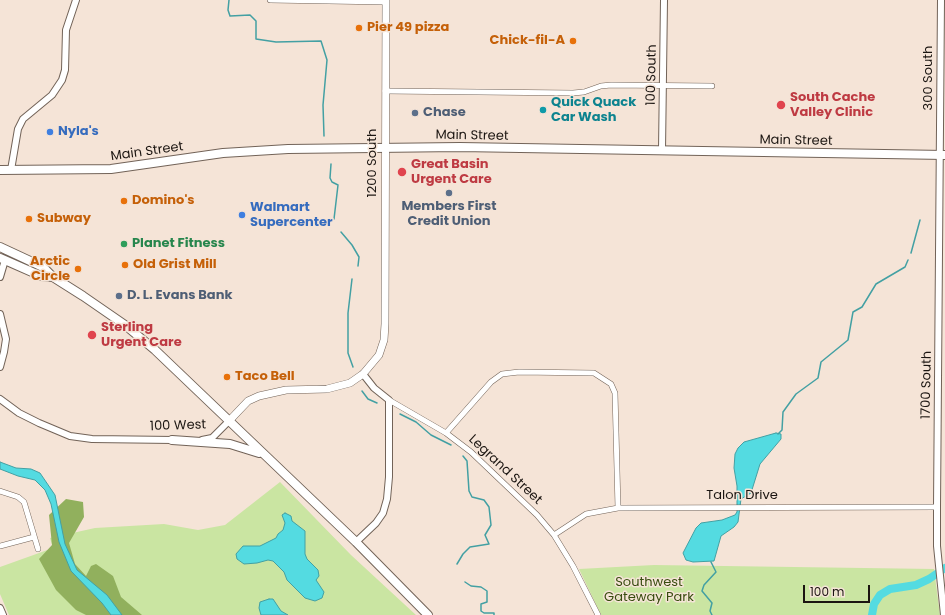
<!DOCTYPE html>
<style>
body{margin:0}
#map{position:relative;width:945px;height:615px;overflow:hidden;background:#f5e4d7;font-family:Poppins,sans-serif}
canvas{display:block}
.scale{position:absolute;left:803px;top:585px;width:67px;height:18px;box-sizing:border-box;border:2px solid #1b1511;border-top:0;padding-left:5px;font-size:12px;line-height:14px;white-space:nowrap;color:#1b1511;-webkit-text-stroke:3px #f5e4d7;paint-order:stroke}
</style>
<div id="map">
<canvas width="945" height="615"></canvas>
<div class="scale">100 m</div>
</div>
<script>
const ctx = document.querySelector('canvas').getContext('2d');
ctx.lineJoin = 'round';
function fillPath(path, color) { ctx.fillStyle = color; ctx.fill(path, 'evenodd'); }
const shape = rows => new Path2D(rows.map(r => 'M' + r).join(''));
function strokePath(path, color, width, dash) { ctx.strokeStyle = color; ctx.lineWidth = width; ctx.lineCap = dash ? 'butt' : 'round'; ctx.setLineDash(dash || []); ctx.stroke(path); }
function label(font, color, halo, rows, align = 'center') {
  ctx.font = font + ' Poppins,sans-serif'; ctx.lineWidth = 3; ctx.setLineDash([]); ctx.textBaseline = 'middle'; ctx.strokeStyle = halo; ctx.fillStyle = color; for (const [text, x, y, turn = 0] of rows) {
    ctx.save(); ctx.translate(x, y); ctx.rotate((+turn || 0) * Math.PI / 180); ctx.textAlign = isNaN(turn) ? turn : align; if (halo) ctx.strokeText(text, 0, 0); ctx.fillText(text, 0, 0); ctx.restore();
  }
}
fillPath(shape([
 [280,482,351,555,416,615,9,615,0,594,0,567,53,548,50,538,95,528,164,524,198,530,225,525],
 [654,565,934,569,940,615,601,615,579,569]
]), '#cae5a2');
fillPath(shape([
 [66,499,83,502,84,517,69,543,75,564,86,576,91,566,96,564,113,576,121,597,142,615,86,615,76,610,56,590,39,559,52,545,49,515]
]), '#91b05d');
const water = shape([
 [776,433,781,434,781,439,760,464,751,493,741,499,738,522,734,527,721,536,714,561,693,562,686,560,683,553,696,528,701,523,722,520,735,515,737,512,737,486,734,468,735,454,738,448,744,442,776,433],
 [0,462,16,468,31,469,40,473,55,495,65,544,77,570,107,595,122,615,111,615,102,603,71,571,59,542,51,504,45,490,35,480,18,476,0,469,0,462],
 [285,513,291,516,292,521,305,531,305,554,307,559,318,570,319,576,316,580,324,592,322,598,315,601,305,598,287,580,284,572,273,561,268,560,257,563,244,564,237,559,236,554,243,546,260,546,276,538,278,534,283,530,285,523,282,515,285,513],
 [269,599,273,599,281,611,288,615,261,615,259,608,260,602,269,599]
]);
fillPath(water, '#54dbe1');
strokePath(water, '#43a0a3', 1);
strokePath(shape([
 [229,0,228,10,230,16,250,15,256,21,256,39,276,42,321,41,327,60,323,105,324,136],
 [331,164,330,178,332,182,338,185,334,219],
 [341,232,352,245,359,257,358,266],
 [911,253,920,220],
 [352,279,348,313,348,353,353,367],
 [362,391,368,399,377,403],
 [400,414,416,422,431,435,451,445],
 [778,434,782,430,783,412,796,394,818,378,821,362,848,340,853,312,862,307,876,284,905,267,908,260],
 [711,562,716,572,704,585,702,591,712,603,710,611,712,615],
 [457,564,463,554,470,547,489,544,485,535,491,525,489,507,484,500,472,497,469,491,467,461,463,456],
 [465,582,471,586,481,587,487,591,487,602,481,604,481,611,484,613,494,613,494,615]
]), '#43a0a3', 1.5);
strokePath(shape([
 [872,615,874,604,880,595,890,589,916,585,929,579,945,568]
]), '#54dbe1', 8);
const minor = shape([
 [270,0,386,2],
 [385,91,573,93,584,92,601,86,611,85,712,86],
 [389,400,446,433,471,452,537,515,554,535,573,566,598,615],
 [446,433,491,382,502,374,519,372,594,373,611,384,615,393,618,508],
 [0,491,18,497,24,502,38,549],
 [554,535,586,514,618,508,937,507],
 [0,546,34,537]
]);
const tertiary = shape([
 [941,0,937,507,937,546,944,615],
 [662,150,664,0],
 [11,170,18,129,23,119,52,95,62,80,65,70,66,30,76,0],
 [0,277,5,260],
 [0,314,6,339,4,352,0,367],
 [0,399,19,413,39,423,70,436,92,439,174,440],
 [202,440,212,438,229,421],
 [356,542,376,523,383,513,387,499,389,477,389,400,374,388,363,374],
 [0,608,3,615]
]);
const secondary = shape([
 [229,421,248,401,259,396,286,390,327,389,350,383,363,374,379,355,384,340,385,324,386,0]
]);
const primary = shape([
 [0,170,111,169,223,153,288,149,460,147,945,155]
]);
const trunk = shape([
 [0,247,43,267,53,277,83,296,125,325,155,350,356,542,428,615],
 [0,258,41,276,53,277],
 [172,440,230,444,259,453]
]);
strokePath(minor, '#726358', 6);
strokePath(tertiary, '#726358', 8);
strokePath(secondary, '#726358', 8);
strokePath(primary, '#726358', 10);
strokePath(trunk, '#726358', 10);
strokePath(minor, '#fff', 5);
strokePath(tertiary, '#fff', 6);
strokePath(secondary, '#fff', 7);
strokePath(primary, '#fff', 8);
strokePath(trunk, '#fff', 8);
for (const [x, y, r, color] of [
 [359,28,4,"#e8710a"],
 [573,41,4,"#e8710a"],
 [781,105,5,"#e0444e"],
 [543,110,4,"#0f9aa8"],
 [415,113,4,"#5c6f8a"],
 [50,132,4,"#3f7fe0"],
 [402,172,5,"#e0444e"],
 [449,193,4,"#5c6f8a"],
 [124,201,4,"#e8710a"],
 [242,215,4,"#3f7fe0"],
 [29,219,4,"#e8710a"],
 [124,244,4,"#2e9e5b"],
 [125,265,4,"#e8710a"],
 [78,269,4,"#e8710a"],
 [119,296,4,"#5c6f8a"],
 [92,335,5,"#e0444e"],
 [227,377,4,"#e8710a"]
]) { const dot = new Path2D(); dot.arc(x, y, r, 0, 2 * Math.PI); ctx.fillStyle = color; ctx.fill(dot); strokePath(dot, '#f5e4d7', 1.5); }
label('bold 13px', '#c56008', '#f5e4d7', [
 ["Pier 49 pizza",367,28],
 ["Chick-fil-A",565,41,"right"],
 ["Domino's",132,201],
 ["Subway",37,219],
 ["Arctic",70,262,"right"],
 ["Circle",70,277,"right"],
 ["Old Grist Mill",133,265],
 ["Taco Bell",235,377]
], 'left');
label('13px', '#1b1511', '#f5e4d7', [
 ["100 South",652,75,-89],
 ["300 South",929,78,-90],
 ["Main Street",472,136,1],
 ["Main Street",796,141,1],
 ["Main Street",147,152,-8],
 ["1200 South",373,163,-90],
 ["1700 South",927,385,-89],
 ["100 West",178,426,-2],
 ["Legrand Street",505,470,43],
 ["Talon Drive",742,496]
]);
label('bold 13px', '#be3a42', '#f5e4d7', [
 ["South Cache",790,98],
 ["Valley Clinic",790,113],
 ["Great Basin",411,165],
 ["Urgent Care",411,180],
 ["Sterling",101,328],
 ["Urgent Care",101,343]
], 'left');
label('bold 13px', '#0d838f', '#f5e4d7', [
 ["Quick Quack",551,103],
 ["Car Wash",551,118]
], 'left');
label('bold 13px', '#4e5e75', '#f5e4d7', [
 ["Chase",423,113],
 ["Members First",449,207,"center"],
 ["Credit Union",449,222,"center"],
 ["D. L. Evans Bank",127,296]
], 'left');
label('bold 13px', '#366cbe', '#f5e4d7', [
 ["Nyla's",58,132],
 ["Walmart",250,208],
 ["Supercenter",250,223]
], 'left');
label('bold 13px', '#27864d', '#f5e4d7', [
 ["Planet Fitness",132,244]
], 'left');
label('13px', '#384c0f', '#f5e4d7', [
 ["Southwest",649,583],
 ["Gateway Park",649,598]
]);
</script>
